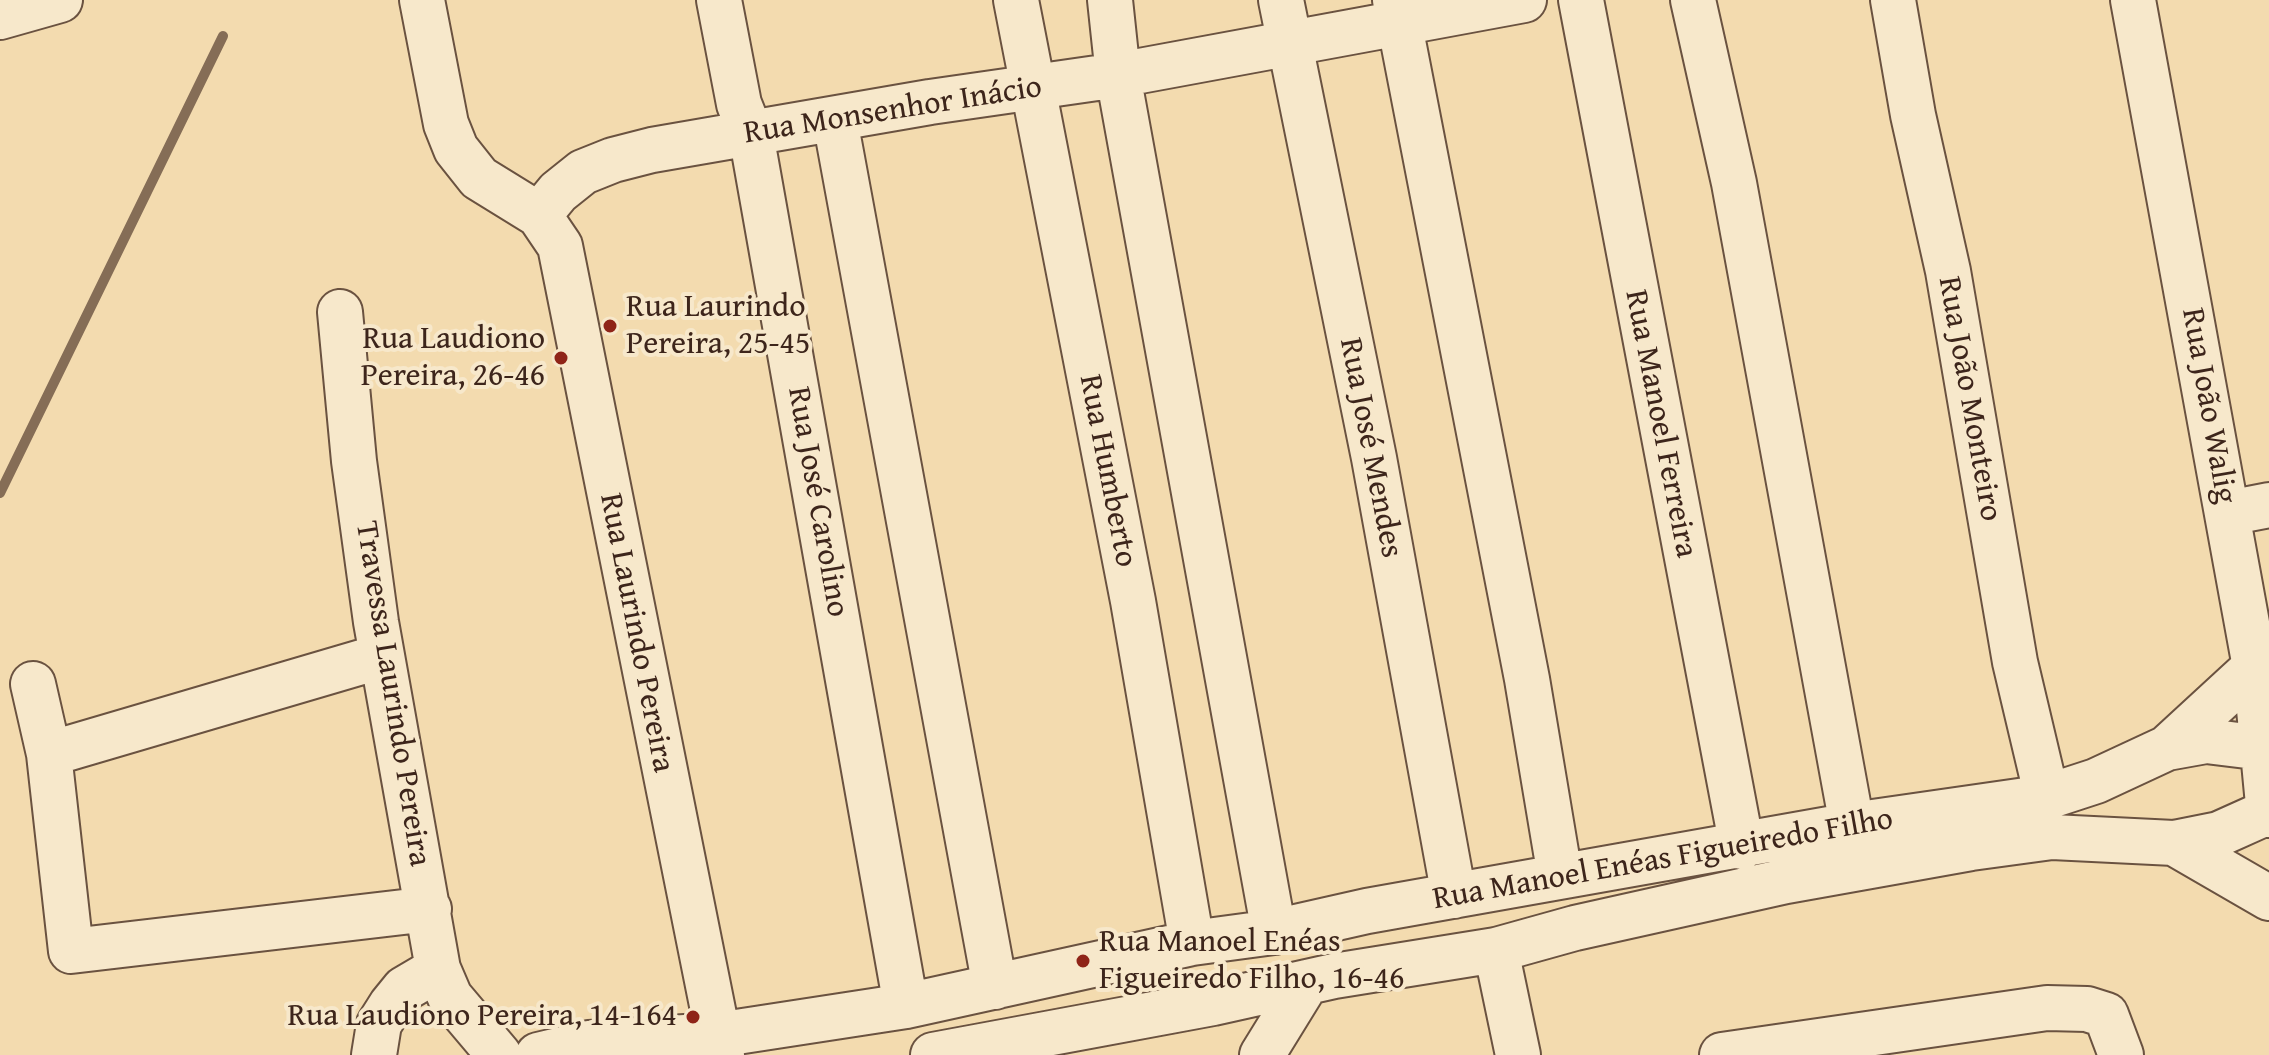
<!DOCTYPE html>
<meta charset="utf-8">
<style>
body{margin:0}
canvas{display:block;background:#f3dbaf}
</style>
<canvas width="2269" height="1055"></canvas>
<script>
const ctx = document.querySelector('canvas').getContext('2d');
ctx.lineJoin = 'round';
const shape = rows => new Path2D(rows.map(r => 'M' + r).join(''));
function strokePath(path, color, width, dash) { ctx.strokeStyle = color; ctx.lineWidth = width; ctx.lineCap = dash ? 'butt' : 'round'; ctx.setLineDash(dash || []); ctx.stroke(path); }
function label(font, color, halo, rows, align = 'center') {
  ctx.font = font + ' "Gentium Book Plus",serif'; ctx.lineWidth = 8; ctx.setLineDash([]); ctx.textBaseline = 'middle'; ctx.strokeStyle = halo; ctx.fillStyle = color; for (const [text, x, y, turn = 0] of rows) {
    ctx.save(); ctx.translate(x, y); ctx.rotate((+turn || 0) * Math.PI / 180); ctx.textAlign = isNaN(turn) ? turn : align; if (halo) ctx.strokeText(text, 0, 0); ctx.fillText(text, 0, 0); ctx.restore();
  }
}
strokePath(shape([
 [0,493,223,36]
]), '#856d56', 10);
const minor = shape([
 [422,0,446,124,456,149,479,178,539,215,560,246,722,1055],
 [719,0,739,104,751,134,906,1006],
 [1016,0,1133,601,1192,943],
 [1110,0,1118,75,1274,932],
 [1281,0,1374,458,1454,896],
 [1395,0,1527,679,1560,876],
 [1581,0,1742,847],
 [1693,0,1734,183,1852,825],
 [1893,0,1913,115,1948,271,2015,662,2047,797],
 [2133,0,2255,667,2269,815],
 [0,17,60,0],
 [835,120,995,987],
 [539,215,558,192,583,172,613,160,652,150,930,102,1118,75,1524,0],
 [340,312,354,461,376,622,438,969,450,997,499,1055],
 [2228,513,2269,505],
 [33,684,49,754,71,951,429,909],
 [2167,748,2255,667],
 [49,754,382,656],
 [2174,843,2269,898],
 [1496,950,1518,1055],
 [374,1055,379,1024,391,1005,404,989,438,969],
 [538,1055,589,1043,717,1035,906,1006,1192,943,1274,932,1367,911,1852,825,2047,797,2096,781,2167,748,2206,741,2263,748],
 [933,1055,1213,1003,1334,976,1496,950,1575,928,1786,881,1971,848,2052,837,2174,843,2219,834,2268,812],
 [1262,1055,1307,982],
 [1722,1055,2047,1008,2087,1009,2106,1015,2121,1055]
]);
strokePath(minor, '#6a5240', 48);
strokePath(minor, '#f7e8cb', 44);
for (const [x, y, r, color] of [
 [610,326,8,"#8f2418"],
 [561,358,8,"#8f2418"],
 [1083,961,8,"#8f2418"],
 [693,1017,8,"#8f2418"]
]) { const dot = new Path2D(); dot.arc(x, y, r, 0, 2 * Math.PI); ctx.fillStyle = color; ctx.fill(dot); strokePath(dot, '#f7e8cb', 3); }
label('32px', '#3d251b', '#f7e8cb', [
 ["Rua Monsenhor Inácio",893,111,-9],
 ["Rua João Monteiro",1969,399,80],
 ["Rua João Walig",2208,406,80],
 ["Rua Manoel Ferreira",1660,424,79],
 ["Rua José Mendes",1370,448,79],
 ["Rua Humberto",1107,471,79],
 ["Rua José Carolino",817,502,80],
 ["Rua Laurindo Pereira",636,633,79],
 ["Travessa Laurindo Pereira",392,694,81],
 ["Rua Manoel Enéas Figueiredo Filho",1663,860,-10]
]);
label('32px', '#3d251b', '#f7e8cb', [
 ["Rua Laurindo",626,308],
 ["Pereira, 25-45",626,345],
 ["Rua Laudiono",545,340,"right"],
 ["Pereira, 26-46",545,377,"right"],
 ["Rua Manoel Enéas",1099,943],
 ["Figueiredo Filho, 16-46",1099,980],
 ["Rua Laudiono Pereira, 14-164",677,1017,"right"]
], 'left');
</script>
